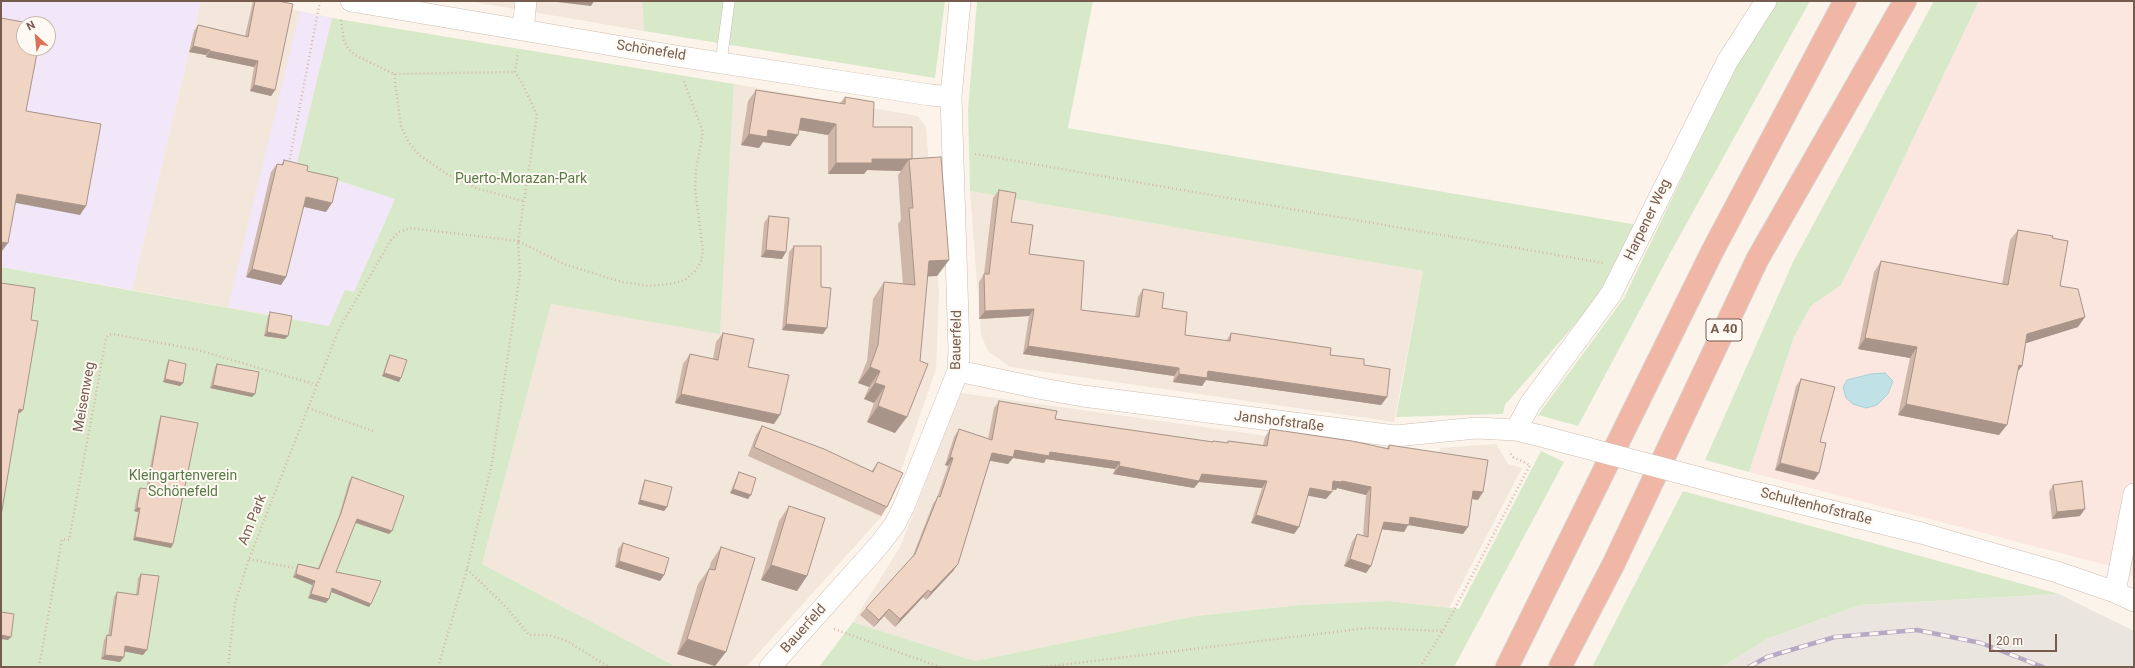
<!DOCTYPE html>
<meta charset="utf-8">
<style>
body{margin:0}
#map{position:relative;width:2135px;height:668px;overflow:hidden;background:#fcf4eb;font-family:Roboto,sans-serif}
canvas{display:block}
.frame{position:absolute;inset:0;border:2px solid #765b4f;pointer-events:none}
.north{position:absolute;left:16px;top:16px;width:40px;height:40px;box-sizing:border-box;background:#fef9f2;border:1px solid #c8bab1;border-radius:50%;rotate:333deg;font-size:11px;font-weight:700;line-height:16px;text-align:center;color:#765b4f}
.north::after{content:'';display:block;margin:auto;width:14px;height:18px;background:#dd7059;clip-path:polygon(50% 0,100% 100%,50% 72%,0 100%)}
.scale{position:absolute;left:1989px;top:634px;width:68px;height:18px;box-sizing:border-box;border:2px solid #765b4f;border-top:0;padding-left:5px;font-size:12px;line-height:14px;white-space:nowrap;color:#765b4f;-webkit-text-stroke:3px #fef9f2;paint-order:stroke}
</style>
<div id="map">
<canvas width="2135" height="668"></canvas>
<div class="frame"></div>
<div class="north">N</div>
<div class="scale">20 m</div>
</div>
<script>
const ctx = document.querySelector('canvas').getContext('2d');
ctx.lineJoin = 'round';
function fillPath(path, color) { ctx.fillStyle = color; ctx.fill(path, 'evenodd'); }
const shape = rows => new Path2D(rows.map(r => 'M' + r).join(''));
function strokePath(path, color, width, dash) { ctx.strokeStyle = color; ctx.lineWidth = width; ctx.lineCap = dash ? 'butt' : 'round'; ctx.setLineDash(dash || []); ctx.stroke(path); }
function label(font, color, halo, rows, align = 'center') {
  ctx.font = font + ' Roboto,sans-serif'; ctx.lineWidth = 4; ctx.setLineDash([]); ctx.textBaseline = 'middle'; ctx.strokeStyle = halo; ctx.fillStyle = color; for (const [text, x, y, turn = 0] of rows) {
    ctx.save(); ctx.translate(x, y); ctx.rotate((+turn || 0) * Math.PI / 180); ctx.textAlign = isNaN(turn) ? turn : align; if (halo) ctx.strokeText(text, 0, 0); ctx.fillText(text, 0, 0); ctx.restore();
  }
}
fillPath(shape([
 [201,1,252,1,332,18,296,167,345,290,329,326,132,290],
 [468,1,642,1,644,31],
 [734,84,918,116,926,127,939,292,936,369,897,482,883,515,746,667,677,667,482,564,551,304,720,333],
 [970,191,1423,271,1394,422,1010,367,988,351,981,335],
 [961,393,1438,460,1440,448,1496,444,1508,464,1522,468,1449,608,1388,601,1300,605,1195,616,975,661,853,622,900,547]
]), '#f3e6da');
fillPath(shape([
 [1979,1,2134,1,2134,577,2114,567,1749,472,1794,337,1811,306,1841,285,1893,181]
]), '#fbe7e0');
fillPath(shape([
 [2059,594,2134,631,2134,667,1722,667,1767,639,1860,605]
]), '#ebe5e0');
fillPath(shape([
 [1,1,201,1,132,290,1,267],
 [24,24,48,24,48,48,24,48],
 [300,11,332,18,296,167,395,199,354,293,345,290,329,326,228,307]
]), '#f1e7f8');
fillPath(shape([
 [642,1,945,1,935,78,644,31],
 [977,1,1093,1,1068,128,1638,225,1594,302,1505,405,1503,414,1396,417,1423,271,970,191,968,110],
 [1778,1,1810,1,1673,248,1578,426,1538,415,1624,298,1736,66],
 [1934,1,1979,1,1893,181,1841,285,1811,306,1794,337,1749,472,1705,460,1793,262],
 [332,18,734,84,720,334,551,304,482,564,677,667,1,667,1,267,329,326,345,290,354,292,395,199,296,167],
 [1541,451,1564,462,1454,667,819,667,853,622,975,661,1195,616,1300,605,1388,601,1459,609],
 [1683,491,2059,594,1860,605,1767,639,1722,667,1592,667]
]), '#d8e9ca');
const water = shape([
 [1885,373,1893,381,1888,394,1877,405,1866,408,1853,404,1846,398,1843,387,1847,380,1871,374,1885,373]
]);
fillPath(water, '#c0e1e5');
strokePath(water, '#a7d1d6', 1);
const lane = shape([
 [721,62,729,2]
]);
const street = shape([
 [351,1,676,56,930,95,951,97],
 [523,30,526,1],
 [958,371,1043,389,1083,396,1395,436,1476,428,1516,430,1541,436],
 [1516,430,1530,404,1611,294,1727,62,1766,1],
 [1734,487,1921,533,2057,572,2115,592,2134,601],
 [2115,592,2134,494],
 [770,667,880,544,895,524,904,506,958,371,959,350,951,97,960,1]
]);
const highway = shape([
 [1507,667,1712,252,1845,1],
 [1560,667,1614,563,1757,260,1905,1]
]);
strokePath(lane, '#cebcb1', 12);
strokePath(street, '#cebcb1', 22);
strokePath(highway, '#d9d1ce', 24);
strokePath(shape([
 [341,20,344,41,348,48,355,55,394,74,515,72],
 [394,74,401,126,408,141,419,155,447,174,476,188,523,201],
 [975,154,1603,263],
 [289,163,320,1],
 [308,408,373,431],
 [249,559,299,569],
 [467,569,506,607,529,635,549,635,567,641,609,667],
 [834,629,940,667],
 [39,667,62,539,69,540,106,339,108,335,112,334,198,350,317,385],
 [228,667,235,603,249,559,339,329,391,240,399,232,410,228,518,241,537,115,522,83,515,72,518,52],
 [438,667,467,569,492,463,520,274,518,241,564,264,622,282,650,286,670,284,685,280,695,271,701,262,703,251,695,188,696,170,703,132,683,79],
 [1043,667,1368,628,1443,631],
 [1420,667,1443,631,1530,465,1513,457,1509,451]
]), '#d5b7a7', 2.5, [1, 3]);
strokePath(lane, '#fff', 11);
strokePath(street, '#fff', 21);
strokePath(highway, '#f1b7a6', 22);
const rail = shape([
 [1749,667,1767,657,1835,637,1917,630,1981,643,2043,667]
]);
strokePath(rail, '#b7a9c6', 4.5);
strokePath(rail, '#fef9f2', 3, [9]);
const streetBridge = shape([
 [1541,436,1734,487]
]);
strokePath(streetBridge, '#cebcb1', 22, []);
strokePath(streetBridge, '#fff', 21);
fillPath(shape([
 [253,1,278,1,275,90,271,96,250,91,254,67,206,57,206,55,189,52,194,31,198,25,245,36],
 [756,90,840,103,845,97,873,127,912,159,949,260,937,276,928,276,895,433,867,422,874,403,864,399,869,387,858,383,867,361,873,299,884,282,903,284,898,224,901,220,898,175,901,171,867,170,864,174,828,174,828,135,799,130,798,135,790,146,763,142,759,148,741,145,748,101],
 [284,160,307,171,326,212,304,206,286,277,281,285,246,277,271,172,277,164,281,165],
 [999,190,1011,222,1029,254,1081,310,1135,317,1138,297,1143,289,1162,308,1185,335,1226,341,1231,333,1330,355,1364,365,1387,397,1381,405,1206,380,1202,386,1173,382,1174,376,1023,354,1029,316,979,319,979,282,984,274,993,198],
 [769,216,782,259,761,257,764,223],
 [2018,230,2052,238,2060,286,2078,327,2026,343,2022,366,2018,371,1999,435,1898,415,1910,358,1858,349,1874,272,1881,261,2002,284,2010,240],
 [794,246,821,287,823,334,782,330,789,252],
 [270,312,285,339,264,336,268,316],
 [723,333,748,367,774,424,675,403,683,364,690,354,713,359,716,342],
 [390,355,399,382,382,376,388,358],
 [169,360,183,383,180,386,163,382,167,363],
 [217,364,252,397,210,388,215,367],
 [1801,379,1820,442,1819,473,1814,480,1775,470,1796,386],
 [999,401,1055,419,1212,442,1213,441,1227,443,1228,441,1263,445,1265,437,1270,429,1387,448,1389,445,1478,500,1472,499,1463,534,1408,525,1404,532,1382,529,1371,566,1366,573,1344,566,1352,542,1357,534,1363,536,1366,495,1337,488,1336,490,1332,489,1326,499,1308,495,1299,527,1294,534,1251,523,1262,488,1199,482,1194,488,1113,474,1115,469,1046,459,1044,463,1013,458,1008,464,990,461,958,564,953,571,926,600,923,597,895,627,884,616,874,627,860,615,866,608,912,558,933,504,937,498,948,466,945,465,954,437,959,429,988,439,994,408],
 [161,416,173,544,171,548,133,540,138,512,134,511,138,491,140,488,146,489,159,420],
 [762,426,871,472,878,462,887,507,881,516,748,456,756,435],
 [739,472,748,499,730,493,737,476],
 [352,477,392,531,389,534,355,523,336,572,371,604,369,607,331,592,326,603,308,598,312,585,293,577,296,568,298,564,318,568,339,516,349,481],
 [645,480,667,507,664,511,638,504,643,484],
 [2053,485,2080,516,2052,519,2049,492],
 [789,506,807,576,797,591,761,580,779,521],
 [623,543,664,575,660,581,615,567,618,549],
 [721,547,715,666,677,654,698,584,709,569,711,562],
 [141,574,143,655,124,651,120,662,101,659,104,640,107,635,108,636,114,597,117,592,136,595,138,578]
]), '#ceb6a9');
fillPath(shape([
 [558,1,594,1,591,6,557,2],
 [193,46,210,50,206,55,189,52],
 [210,51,258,61,254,67,206,57],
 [254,85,275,90,271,96,250,91],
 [801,118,836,124,828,135,793,129],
 [768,130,798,135,790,146,763,142,759,148,741,145,749,134],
 [872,159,909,159,901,171,867,170,864,174,828,174,836,163],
 [17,194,86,206,80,215,11,202],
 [306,197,332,203,326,212,300,206],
 [1,242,8,243,2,251,1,251],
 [766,250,786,252,782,259,761,257],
 [949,260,937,276,918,277,929,261],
 [252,269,286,277,281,285,246,277],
 [1034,309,1029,316,979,319,985,311],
 [2085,317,2078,327,2020,345,2027,334],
 [786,324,827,328,823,334,782,330],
 [267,332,288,336,285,339,264,336],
 [1865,338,1917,347,1910,358,1858,349],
 [1028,346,1179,368,1174,376,1023,354],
 [2019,365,2022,366,2014,376],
 [870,367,880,371,869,387,858,383],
 [1208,371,1387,397,1381,405,1206,380,1202,386,1173,382,1179,374],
 [384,373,401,378,399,382,382,376],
 [165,379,183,383,180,386,163,382],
 [875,383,885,386,874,403,864,399],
 [213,385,255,394,252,397,210,388],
 [681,394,780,415,774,424,675,403],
 [1906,404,2007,425,1999,435,1898,415],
 [878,406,907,417,895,433,867,422],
 [19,409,23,410,20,413,16,413],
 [1015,450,1050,452,1120,462,1115,469,1046,459,1044,463,1013,458,1008,464,987,460,992,453],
 [950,457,953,458,948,466,945,465],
 [1780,463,1819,473,1814,480,1775,470],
 [1119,466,1202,474,1267,481,1262,488,1199,482,1194,488,1113,474],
 [1333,481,1342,481,1371,487,1366,495,1337,488,1336,490,1328,489],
 [1310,488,1332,492,1326,499,1304,495],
 [733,489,751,495,748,499,730,493],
 [1473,491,1483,492,1478,500,1468,498],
 [640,500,667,507,664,511,638,504],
 [137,508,140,508,138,512,134,511],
 [2085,509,2080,516,2052,519,2057,512],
 [1256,515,1299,527,1294,534,1251,523],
 [1410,517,1468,527,1463,534,1408,525,1404,532,1379,529,1384,522],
 [357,519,392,531,389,534,354,522],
 [135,537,173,544,171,548,133,540],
 [1350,559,1371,566,1366,573,1344,566],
 [619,561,664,575,660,581,615,567],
 [958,564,953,571,926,600,931,592],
 [771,565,807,576,797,591,761,580],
 [296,574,315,581,312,585,293,577],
 [332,588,371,604,369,607,329,591],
 [928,590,923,597,895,627,900,619],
 [311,594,329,599,326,603,308,598],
 [889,609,884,616,874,627,879,620],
 [1,635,11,637,8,640,1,639],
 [687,639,726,652,715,666,677,654],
 [125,646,147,650,143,655,122,651],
 [105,655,124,657,120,662,101,659]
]), '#a89489');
const building = shape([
 [255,1,278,1,293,4,275,90,254,85,258,61,210,51,210,50,193,46,198,25,248,37,255,1],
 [1,18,34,24,24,24,24,48,38,48,26,111,101,124,86,206,17,194,8,243,1,242,1,18],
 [756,90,845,104,845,97,874,102,873,127,912,127,912,159,872,159,872,163,836,163,836,124,801,118,798,135,768,130,767,137,749,134,756,90],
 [941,157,949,260,929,261,920,361,928,364,907,417,878,406,885,386,875,383,880,371,870,367,878,345,884,282,915,285,909,208,913,208,909,159,941,157],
 [284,160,308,166,307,171,338,178,332,203,306,197,286,277,252,269,277,164,283,165,284,160],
 [999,190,1016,193,1011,222,1033,225,1029,254,1084,261,1081,310,1139,317,1143,289,1164,293,1162,308,1187,312,1185,335,1230,341,1231,333,1331,348,1330,355,1364,359,1364,365,1390,369,1387,397,1208,371,1207,378,1179,374,1179,368,1028,346,1034,309,985,311,984,274,989,274,999,190],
 [769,216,789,218,786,252,766,250,769,216],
 [2018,230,2053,236,2052,238,2068,241,2060,286,2078,289,2085,317,2027,334,2022,366,2019,365,2007,425,1906,404,1917,347,1865,338,1881,261,2008,285,2018,230],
 [794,246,821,246,821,287,831,288,827,328,786,324,794,246],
 [1,283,35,288,31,320,38,321,23,410,19,409,1,516,1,283],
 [270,312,292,316,288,336,267,332,270,312],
 [723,333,754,339,748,367,789,375,780,415,681,394,690,354,718,360,723,333],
 [390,355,407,360,401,378,384,373,390,355],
 [169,360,186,364,183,383,165,379,169,360],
 [217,364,259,372,255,394,213,385,217,364],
 [1801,379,1835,387,1820,442,1826,443,1819,473,1780,463,1801,379],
 [999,401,1057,411,1055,419,1213,442,1213,441,1228,443,1228,441,1267,446,1270,429,1352,441,1389,449,1389,445,1488,460,1483,492,1473,491,1468,527,1410,517,1409,525,1384,522,1371,566,1350,559,1357,534,1368,537,1371,487,1342,481,1341,482,1333,481,1332,492,1310,488,1299,527,1256,515,1267,481,1202,474,1199,481,1119,466,1120,462,1050,452,1049,456,1015,450,1013,457,992,453,958,564,931,592,928,590,900,619,889,609,879,620,866,608,915,554,938,496,940,497,953,458,950,457,959,429,992,440,999,401],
 [161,416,198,423,173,544,135,537,140,508,137,508,140,488,148,489,161,416],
 [762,426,824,449,873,472,878,462,903,473,887,507,754,447,762,426],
 [739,472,756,478,751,495,733,489,739,472],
 [352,477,404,496,392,531,357,519,336,572,381,581,371,604,332,588,329,599,311,594,315,581,296,574,298,564,319,569,341,513,352,477],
 [645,480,672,487,667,507,640,500,645,480],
 [2082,481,2085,509,2057,512,2053,485,2082,481],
 [789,506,825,518,807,576,771,565,789,506],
 [623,543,669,558,664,575,619,561,623,543],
 [721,547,755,558,726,652,687,639,709,569,715,570,721,547],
 [141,574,159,576,147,650,125,646,124,657,105,655,107,635,111,636,117,592,138,595,141,574],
 [1,612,14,614,11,637,1,635,1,612]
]);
fillPath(building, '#f0d4c4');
strokePath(building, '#a89489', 1);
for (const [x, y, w] of [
 [1724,330,36]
]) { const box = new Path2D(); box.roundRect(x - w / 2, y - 11, w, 22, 3); ctx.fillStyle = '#fef9f2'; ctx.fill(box); strokePath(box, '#765b4f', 1); }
label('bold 13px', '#765b4f', null, [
 ["A 40",1724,330]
]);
label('14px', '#765b4f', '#fef9f2', [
 ["Schönefeld",651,51,9],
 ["Harpener Weg",1648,220,-64],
 ["Bauerfeld",957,340,-89],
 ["Meisenweg",85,397,-80],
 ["Janshofstraße",1279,422,7],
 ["Schultenhofstraße",1816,507,14],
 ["Am Park",253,520,-68],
 ["Bauerfeld",804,629,-48]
]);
label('14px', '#597a47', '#fef9f2', [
 ["Puerto-Morazan-Park",521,179],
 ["Kleingartenverein",183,476],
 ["Schönefeld",183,492]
]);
</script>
